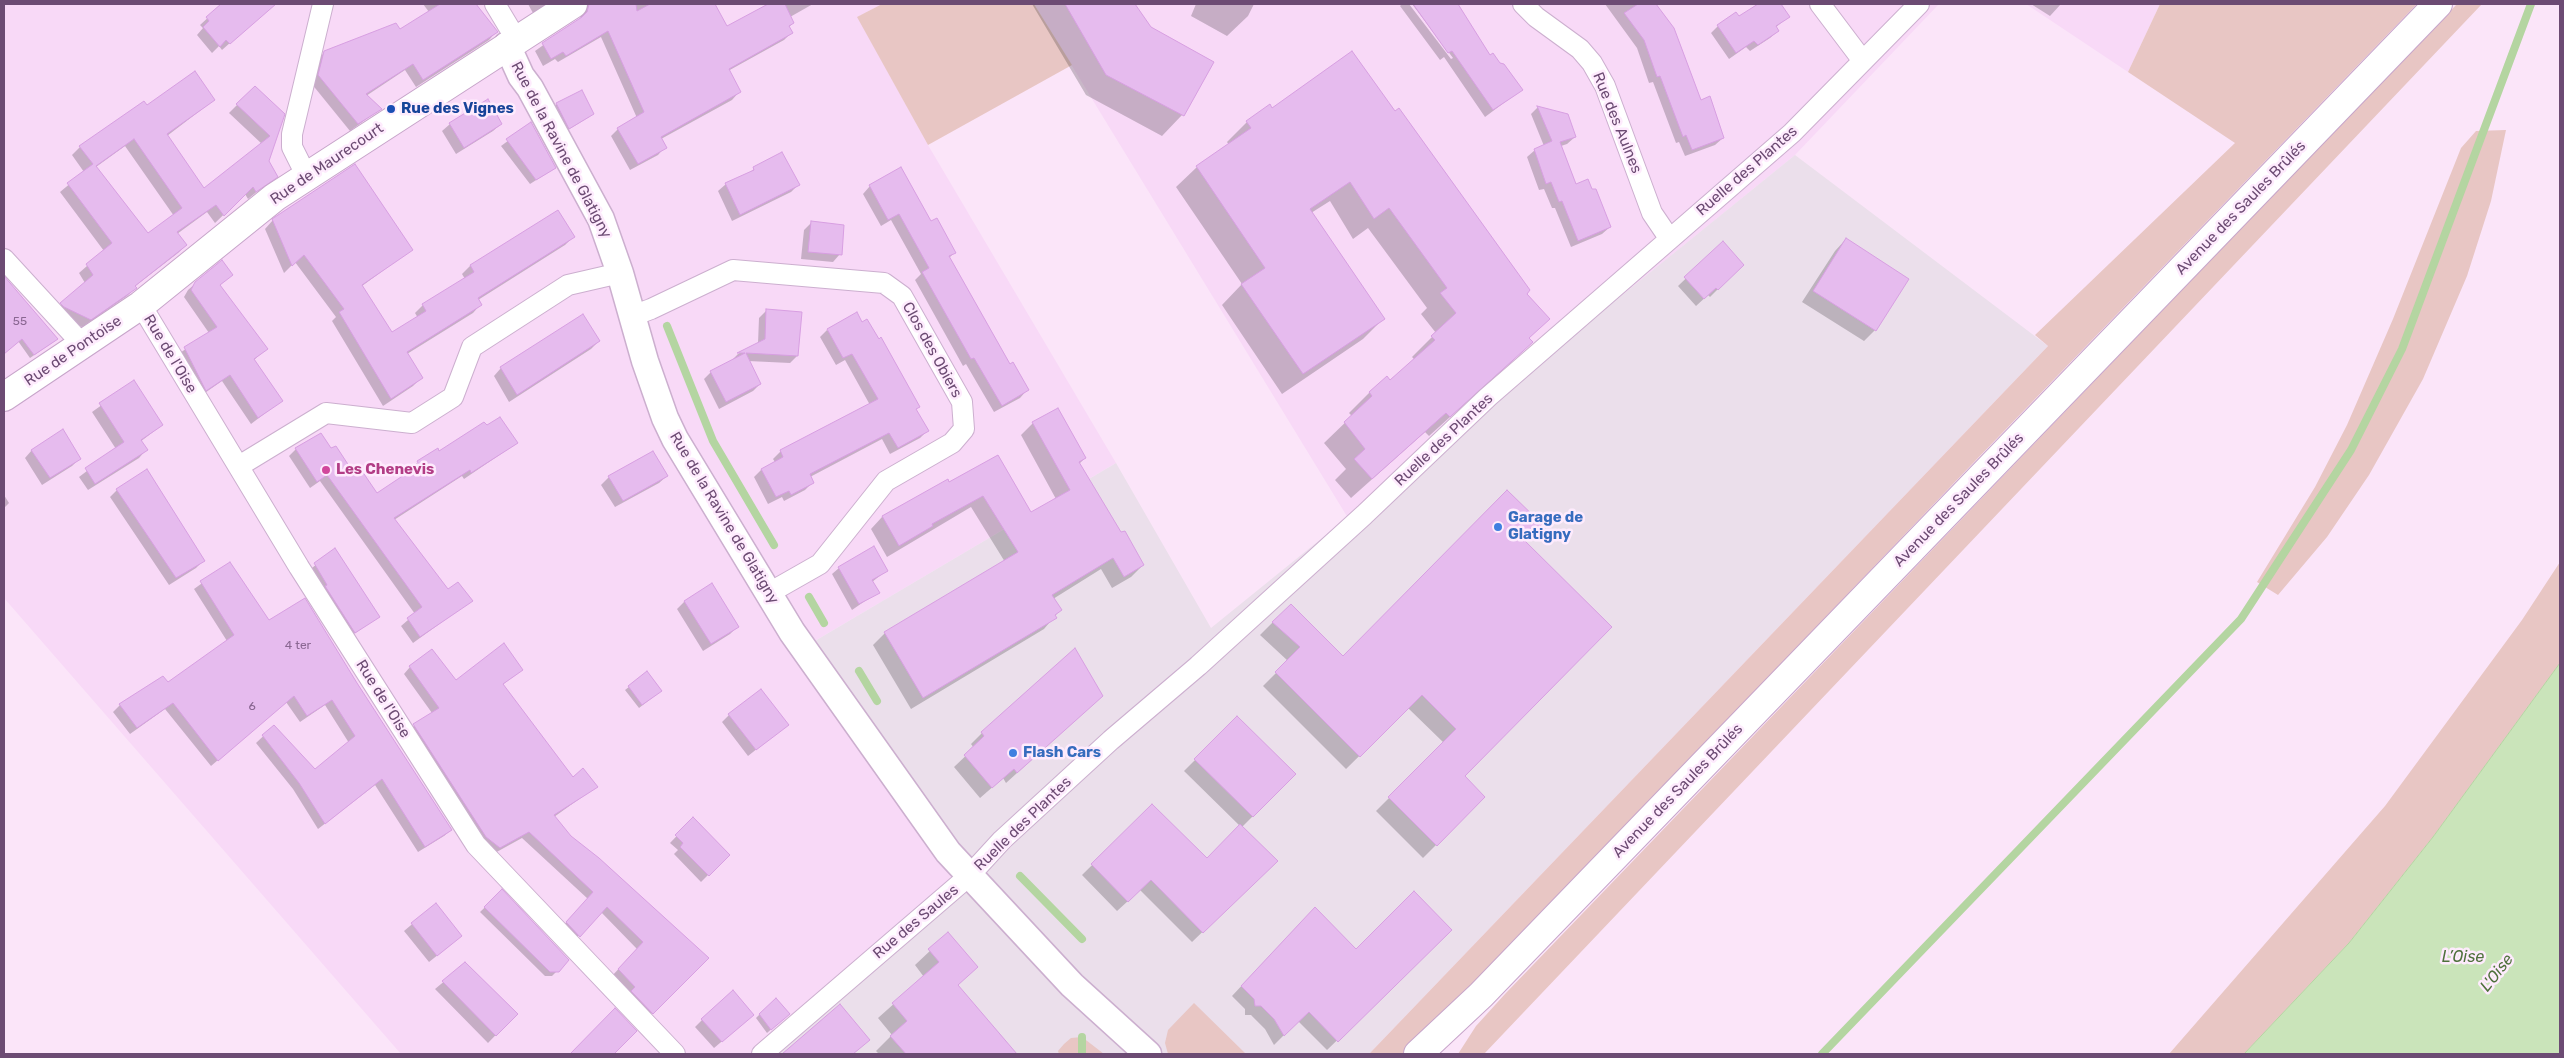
<!DOCTYPE html>
<meta charset="utf-8">
<style>
body{margin:0}
#map{position:relative;width:2564px;height:1058px;overflow:hidden;background:#fbe5f9;font-family:Rubik,sans-serif}
canvas{display:block}
.frame{position:absolute;inset:0;border:5px solid #6c4b73;pointer-events:none}
</style>
<div id="map">
<canvas width="2564" height="1058"></canvas>
<div class="frame"></div>
</div>
<script>
const ctx = document.querySelector('canvas').getContext('2d');
ctx.lineJoin = 'round';
function fillPath(path, color) { ctx.fillStyle = color; ctx.fill(path, 'evenodd'); }
const shape = rows => new Path2D(rows.map(r => 'M' + r).join(''));
function strokePath(path, color, width, dash) { ctx.strokeStyle = color; ctx.lineWidth = width; ctx.lineCap = dash ? 'butt' : 'round'; ctx.setLineDash(dash || []); ctx.stroke(path); }
function label(font, color, halo, rows, align = 'center') {
  ctx.font = font + ' Rubik,sans-serif'; ctx.lineWidth = 5; ctx.setLineDash([]); ctx.textBaseline = 'middle'; ctx.strokeStyle = halo; ctx.fillStyle = color; for (const [text, x, y, turn = 0] of rows) {
    ctx.save(); ctx.translate(x, y); ctx.rotate((+turn || 0) * Math.PI / 180); ctx.textAlign = isNaN(turn) ? turn : align; if (halo) ctx.strokeText(text, 0, 0); ctx.fillText(text, 0, 0); ctx.restore();
  }
}
fillPath(shape([
 [4,4,882,4,858,17,928,145,1116,463,803,648,969,876,753,1054,401,1054,4,598],
 [1034,4,1939,4,1795,155,1348,518],
 [2026,4,2160,4,2128,72]
]), '#f8d9f7');
fillPath(shape([
 [1795,155,2048,346,1369,1054,753,1054,969,876,803,648,1116,463,1211,628]
]), '#ebdfeb');
fillPath(shape([
 [882,4,1034,4,1072,65,928,145,857,17],
 [2160,4,2417,4,1977,459,1407,1054,1369,1054,2048,346,2035,335,2235,143,2128,72],
 [2457,4,2482,4,1484,1054,1458,1054,1476,1026,1505,994],
 [2506,130,2491,201,2467,276,2423,379,2369,475,2327,537,2278,595,2257,582,2315,487,2347,425,2393,319,2461,148,2476,131],
 [2560,562,2560,663,2433,837,2349,943,2244,1054,2169,1054,2385,806,2522,620],
 [1194,1003,1246,1054,1168,1054,1165,1043,1168,1030],
 [1082,1037,1104,1054,1059,1054,1058,1051,1064,1044,1071,1038]
]), '#e8c6c4');
const water = shape([
 [2560,663,2560,1054,2244,1054,2349,943,2433,837,2560,663]
]);
fillPath(water, '#cae4ba');
strokePath(water, '#b4d5a1', 1);
fillPath(shape([
 [223,4,261,4,267,10,222,50,219,46,212,53,197,35,203,28,200,25],
 [423,4,475,4,496,32,489,40,416,87,405,70,366,96,380,109,350,131,311,83,317,60,325,52,400,31,429,12],
 [528,4,549,4,533,13],
 [579,4,714,4,727,28,771,4,813,4,790,17,793,23,788,28,791,33,784,40,728,71,739,92,732,100,661,139,665,147,658,155,630,170,611,136,618,129,637,118,601,37,558,62,555,59,543,66,535,51,580,19,582,12],
 [1032,4,1134,4,1150,28,1212,62,1182,115,1162,136,1086,95],
 [1196,4,1254,4,1248,16,1227,36,1191,16],
 [1402,4,1409,4,1451,59,1453,58,1412,4,1456,4,1490,56,1521,90,1485,117,1444,57,1440,60,1400,6],
 [1605,4,1654,4,1673,30,1700,101,1723,138,1715,145,1685,156,1679,142,1676,143,1653,82,1649,83,1637,48],
 [1760,4,1779,4,1788,17,1775,28,1778,31,1770,38,1750,51,1746,47,1729,59,1711,33,1718,26,1739,17],
 [2031,4,2061,4,2050,16],
 [255,87,283,114,268,161,276,176,248,199,245,194,215,223,207,212,177,234,186,245,178,253,134,287,135,288,127,296,82,327,56,315,53,312,85,283,79,273,104,251,60,192,84,172,72,155,80,147,146,107,214,100,167,136,204,190,262,144,229,113],
 [125,146,174,216,147,235,96,167],
 [557,104,589,117,566,131,553,107],
 [1538,107,1575,137,1567,144,1561,146,1576,185,1610,227,1602,234,1571,247,1555,208,1552,208,1544,189,1539,190,1527,157,1535,150,1544,146,1531,114],
 [1272,109,1525,294,1528,338,1511,362,1429,436,1425,432,1351,498,1335,480,1346,469,1324,443,1352,416,1349,413,1369,393,1387,378,1390,382,1415,360,1412,357,1436,333,1421,314,1427,308,1368,228,1353,239,1330,201,1311,213,1383,319,1363,339,1282,394,1222,305,1242,284,1176,187,1197,167,1229,145,1227,142,1247,122],
 [450,124,501,124,493,131,456,154,442,131],
 [531,124,555,168,530,184,501,146],
 [754,169,798,185,791,192,732,221,718,191,726,184,749,173],
 [870,186,931,223,955,252,949,258,1010,365,1027,390,1020,398,994,412,966,364,963,366,915,280,921,274,891,220,881,226,863,194],
 [558,212,574,236,565,245,478,300,481,304,473,313,407,354,421,378,413,386,383,406,332,321,336,317,295,262,284,273,265,229,273,220,411,250,362,286,392,334,418,318,415,313,423,305,465,279,462,274,470,266],
 [811,223,840,254,833,262,801,259,804,230],
 [1846,239,1875,330,1864,341,1802,302,1835,251],
 [1723,243,1742,265,1710,297,1708,295,1696,306,1678,286],
 [231,275,219,286,266,349,254,360,281,401,251,424,222,381,199,397,177,355,209,333,184,297,188,290,196,283],
 [10,285,53,342,30,358,18,341,14,344,4,332,4,290],
 [767,310,797,356,790,363,748,361,760,384,753,391,719,409,704,379,711,372,734,360,732,360,738,354,758,343,759,318],
 [827,330,915,410,927,431,920,438,890,454,882,439,810,477,813,482,805,490,784,501,782,497,768,504,754,477,761,470,775,462,773,459,781,451,870,405,845,360,836,365,820,337],
 [599,341,591,349,509,402,494,376,501,368],
 [134,382,162,425,140,442,146,450,139,458,88,490,79,477,116,449,92,412],
 [1033,423,1085,458,1079,464,1121,534,1143,565,1131,577,1112,588,1101,569,1053,599,1060,610,1044,629,911,709,873,645,885,633,1005,562,971,507,887,557,871,529,882,517,998,457,1030,514,1056,499,1021,435],
 [517,443,464,479,462,476,394,520,448,591,471,601,413,643,401,626,415,614,320,481,310,488,289,456,296,449,330,449,354,476,377,495,412,471,411,469,417,463,421,471,439,452],
 [32,450,79,459,72,466,42,485,25,458],
 [652,452,667,476,659,483,615,507,601,485,609,477],
 [117,490,204,560,196,568,169,585,110,497],
 [4,495,9,503,4,508],
 [1524,541,1463,776,1484,797,1423,858,1376,811,1444,743,1408,708,1346,769,1263,686,1288,661,1260,635,1273,622,1343,658],
 [335,550,378,617,348,638,308,571],
 [230,563,268,621,356,684,451,830,444,836,418,852,375,785,318,829,293,789,256,743,274,726,315,771,349,743,325,705,300,722,286,702,211,766,165,709,130,734,113,712,120,705,168,684,227,641,194,589],
 [839,568,886,571,872,582,878,592,852,610,832,574],
 [711,585,737,627,730,634,703,651,677,609,684,602],
 [410,667,456,681,522,670,502,685,573,779,596,787,554,817,570,837,707,958,646,1019,612,976,637,949,601,912,572,942,560,929,588,899,522,838,493,854,407,731,432,713,404,674],
 [647,673,657,694,639,708,625,690],
 [1102,696,1006,783,1003,778,980,798,954,767,974,748,971,744,982,733],
 [729,715,787,725,748,756,722,722],
 [1237,718,1295,774,1242,827,1276,861,1192,942,1140,890,1117,911,1082,875,1152,806,1207,860,1240,826,1184,771],
 [693,819,728,855,701,882,674,854,678,850,670,843],
 [502,891,568,960,552,976,545,976,480,912],
 [436,904,453,943,429,962,404,931],
 [1305,918,1356,950,1451,930,1327,1050,1298,1021,1274,1045,1265,1029,1251,1015,1245,1015,1245,1009,1232,996],
 [948,934,957,985,1016,1054,879,1054,876,1051,892,1035,878,1018,924,977,915,965],
 [465,964,516,1014,488,1043,435,989],
 [840,1006,861,1047,852,1054,784,1054],
 [760,1014,785,1017,767,1033,756,1018],
 [702,1020,745,1022,714,1048,695,1027]
]), '#0003');
strokePath(shape([
 [667,326,713,441,774,545],
 [809,597,824,623],
 [859,671,877,701],
 [1020,876,1082,939],
 [1082,1037,1082,1054],
 [1822,1054,2241,619,2351,450,2402,349,2531,4]
]), '#b4d5a1', 8);
const building = shape([
 [221,4,276,4,230,44,226,40,220,47,203,27,209,21,206,17,221,4],
 [440,4,476,4,498,32,423,80,413,64,366,94,382,109,358,124,318,75,324,51,396,23,400,29,440,4],
 [589,4,636,4,637,11,650,4,715,4,727,26,768,4,785,4,794,23,789,26,793,33,729,69,741,92,661,137,667,148,638,164,617,128,644,112,608,31,566,56,563,52,551,59,542,43,582,17,587,12,589,4],
 [1065,4,1135,4,1151,27,1214,62,1184,116,1106,75,1065,4],
 [1413,4,1458,4,1490,55,1493,53,1500,63,1504,64,1523,90,1493,110,1452,51,1448,53,1413,4],
 [1638,4,1656,4,1674,28,1701,100,1710,96,1724,138,1692,150,1686,135,1683,137,1660,76,1657,77,1644,40,1624,13,1638,4],
 [1758,4,1781,4,1790,17,1776,26,1779,31,1758,45,1754,41,1736,53,1717,25,1736,12,1739,16,1758,4],
 [1352,51,1395,111,1399,108,1530,290,1527,294,1550,319,1529,338,1533,342,1450,417,1446,413,1372,479,1354,459,1365,449,1344,422,1372,396,1369,392,1387,376,1390,380,1435,340,1431,336,1456,313,1440,293,1447,288,1389,208,1374,219,1350,182,1310,209,1385,319,1303,374,1241,284,1265,268,1196,166,1251,128,1246,121,1270,104,1272,108,1352,51],
 [195,71,215,100,167,134,204,188,270,136,236,104,255,86,285,114,269,161,278,177,256,192,253,187,224,216,216,205,177,232,187,245,135,286,137,288,91,320,64,307,60,303,93,275,86,264,112,243,67,183,93,164,79,146,144,101,147,105,195,71],
 [134,139,182,208,148,233,96,166,134,139],
 [582,90,594,114,569,129,556,103,582,90],
 [488,99,502,124,464,148,449,123,488,99],
 [1537,106,1568,114,1576,137,1560,142,1576,184,1588,179,1592,189,1596,189,1611,227,1578,241,1562,201,1559,202,1551,182,1546,184,1534,149,1552,141,1537,106],
 [531,122,556,168,536,180,506,139,531,122],
 [782,152,800,185,740,215,725,183,754,170,753,167,782,152],
 [355,164,413,250,362,285,392,332,426,311,422,304,474,272,470,265,558,210,575,237,478,298,482,305,407,352,423,378,391,399,339,312,344,309,304,255,292,266,272,219,355,164],
 [901,167,931,221,937,218,956,253,949,256,1010,364,1013,362,1029,390,1002,406,974,358,971,359,922,272,929,268,899,214,888,220,869,185,901,167],
 [811,221,844,225,842,255,808,252,811,221],
 [1846,238,1909,279,1876,331,1813,291,1846,238],
 [1723,241,1744,265,1718,290,1716,288,1704,299,1684,277,1723,241],
 [222,260,233,275,220,285,268,349,254,359,283,401,258,418,230,375,206,391,184,347,217,327,191,290,195,282,222,260],
 [4,276,58,339,34,355,22,339,4,354,4,276],
 [766,309,802,312,798,356,746,353,761,384,726,402,710,371,745,353,737,353,765,339,766,309],
 [857,312,862,322,867,319,879,339,881,337,920,407,916,409,929,431,898,448,889,433,810,474,814,483,791,495,789,491,776,497,761,469,783,457,780,450,878,399,852,354,843,358,827,329,857,312],
 [583,314,600,341,517,395,500,367,583,314],
 [134,380,163,425,141,440,148,450,95,484,85,468,124,442,99,403,134,380],
 [1058,408,1086,458,1079,462,1121,532,1125,531,1144,565,1124,577,1113,558,1052,595,1062,610,1055,615,1057,618,923,698,884,632,1018,552,983,496,932,524,933,526,899,546,882,516,948,479,949,482,998,455,1031,512,1070,490,1032,422,1058,408],
 [500,417,518,443,471,473,470,470,394,518,448,589,458,582,473,601,420,637,407,618,422,607,327,475,317,482,295,448,321,433,331,448,336,446,355,475,362,471,377,493,419,465,417,461,438,448,439,451,484,422,487,425,500,417],
 [63,429,81,459,50,478,31,450,63,429],
 [653,451,668,476,623,501,608,476,653,451],
 [147,469,205,561,176,578,116,489,147,469],
 [1507,490,1542,524,1525,541,1612,627,1465,776,1485,797,1437,846,1388,797,1456,729,1422,695,1360,757,1275,672,1300,647,1272,622,1291,604,1343,656,1507,490],
 [874,546,888,571,872,580,880,593,859,604,838,567,874,546],
 [335,548,380,617,355,633,325,586,327,585,314,563,335,548],
 [230,562,269,620,305,598,357,683,452,830,425,847,382,779,325,824,299,783,262,735,274,725,315,769,355,736,332,700,307,716,294,696,218,761,173,703,137,728,119,704,163,676,168,682,234,635,200,581,230,562],
 [712,583,739,627,711,644,684,601,712,583],
 [504,643,523,670,503,684,573,777,583,768,598,787,554,815,571,836,599,858,709,958,653,1014,631,991,635,987,618,969,643,942,607,907,580,937,566,922,593,892,529,832,500,848,486,837,413,724,439,708,409,666,432,649,456,680,504,643],
 [1075,648,1103,696,1017,773,1014,769,992,788,964,755,984,736,981,732,1075,648],
 [647,671,662,691,642,705,628,686,647,671],
 [761,689,789,725,756,750,728,714,761,689],
 [1237,716,1296,774,1253,817,1194,759,1237,716],
 [1152,804,1207,858,1240,824,1278,861,1203,933,1151,880,1128,902,1091,864,1152,804],
 [693,817,730,855,709,876,680,847,683,843,675,835,693,817],
 [502,889,569,960,559,972,550,972,484,907,502,889],
 [1414,891,1452,930,1338,1042,1309,1012,1284,1036,1274,1019,1261,1006,1255,1006,1254,999,1241,986,1315,907,1356,949,1414,891],
 [436,903,462,936,437,956,411,923,436,903],
 [948,932,978,967,958,985,1017,1054,906,1054,890,1036,907,1021,892,1003,939,962,928,949,948,932],
 [465,962,518,1014,496,1036,442,981,465,962],
 [733,990,754,1015,722,1042,701,1019,733,990],
 [776,998,790,1014,771,1030,759,1014,776,998],
 [840,1004,870,1040,853,1054,782,1054,840,1004],
 [615,1008,637,1031,614,1054,570,1054,615,1008]
]);
fillPath(building, '#e6bbee');
strokePath(building, '#d89fe2', 1);
const minor = shape([
 [495,4,516,39],
 [1523,4,1536,17,1580,49,1592,63,1605,86,1652,213,1669,238],
 [1820,4,1863,61],
 [307,177,292,147,292,134,323,4],
 [4,259,83,345],
 [141,305,299,567,476,845,675,1054],
 [632,316,651,309,733,270,884,283,902,296,962,402,964,429,952,443,886,481,820,564,769,593],
 [239,466,326,413,412,423,453,397,472,347,568,285,620,273],
 [762,1054,969,876,1002,840,1111,740,1198,666,1364,515,1488,397,1792,133,1919,4]
]);
const tertiary = shape([
 [507,45,521,76,530,88,601,219,620,273,645,361,665,418,675,439,792,632,948,852,1072,985,1148,1054]
]);
const secondary = shape([
 [4,397,141,305,275,197,573,4],
 [1418,1054,1481,995,2438,4]
]);
strokePath(minor, '#ccafcf', 22);
strokePath(tertiary, '#ccafcf', 29);
strokePath(secondary, '#c7a5ca', 30);
strokePath(minor, '#fff', 20);
strokePath(tertiary, '#fff', 26);
strokePath(secondary, '#fff', 28);
for (const [x, y, r, color] of [
 [391,109,5,"#1a4fb4"],
 [326,470,5,"#d1479c"],
 [1498,527,5,"#3f7fe0"],
 [1013,753,5,"#3f7fe0"]
]) { const dot = new Path2D(); dot.arc(x, y, r, 0, 2 * Math.PI); ctx.fillStyle = color; ctx.fill(dot); strokePath(dot, '#feebfd', 2); }
label('12px', '#8a6792', null, [
 ["55",20,322],
 ["4 ter",298,646],
 ["6",252,707]
]);
label('bold 15px', '#164399', '#feebfd', [
 ["Rue des Vignes",401,109]
], 'left');
label('15px', '#6c4b73', '#feebfd', [
 ["Rue des Aulnes",1617,123,68],
 ["Rue de la Ravine de Glatigny",561,150,62],
 ["Rue de Maurecourt",327,164,-34],
 ["Ruelle des Plantes",1747,171,-41],
 ["Avenue des Saules Brûlés",2241,208,-46],
 ["Clos des Obiers",932,350,61],
 ["Rue de Pontoise",73,351,-34],
 ["Rue de l'Oise",170,354,59],
 ["Ruelle des Plantes",1444,440,-43],
 ["Avenue des Saules Brûlés",1959,500,-46],
 ["Rue de la Ravine de Glatigny",724,518,59],
 ["Rue de l'Oise",383,699,58],
 ["Avenue des Saules Brûlés",1678,791,-46],
 ["Ruelle des Plantes",1023,824,-44],
 ["Rue des Saules",916,922,-40]
]);
label('bold 15px', '#b23c85', '#feebfd', [
 ["Les Chenevis",336,470]
], 'left');
label('bold 15px', '#366cbe', '#feebfd', [
 ["Garage de",1508,518],
 ["Glatigny",1508,535],
 ["Flash Cars",1023,753]
], 'left');
label('italic 16px', '#4f713c', '#feebfd', [
 ["L’Oise",2463,957],
 ["L'Oise",2497,973,-52]
]);
</script>
